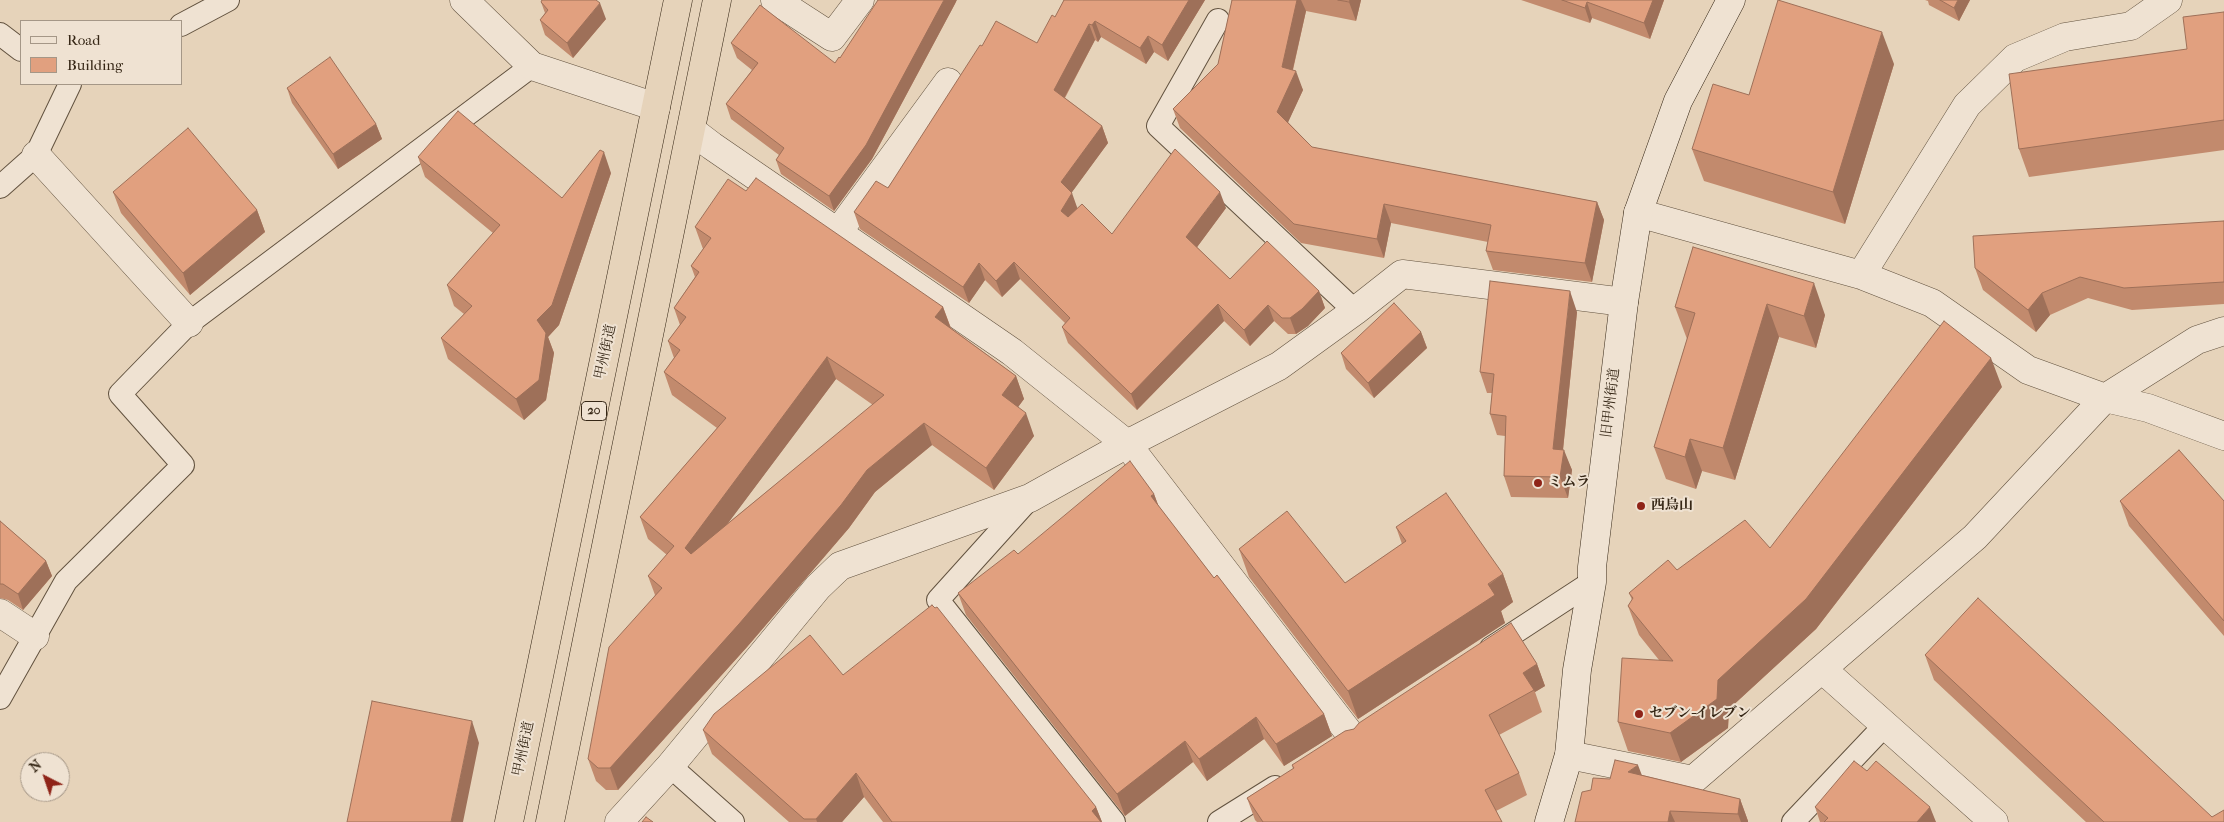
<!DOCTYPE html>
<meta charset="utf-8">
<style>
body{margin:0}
#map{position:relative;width:2224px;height:822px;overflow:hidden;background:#e6d3ba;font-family:"IM FELL French Canon",serif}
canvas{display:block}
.legend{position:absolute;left:20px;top:20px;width:162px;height:65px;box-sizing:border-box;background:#efe2d2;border:1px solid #a59787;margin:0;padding:6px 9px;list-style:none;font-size:15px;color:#362716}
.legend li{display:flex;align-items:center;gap:10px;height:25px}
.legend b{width:25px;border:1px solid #a59787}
.north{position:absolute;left:20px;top:752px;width:50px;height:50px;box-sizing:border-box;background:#efe2d2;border:1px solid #a59787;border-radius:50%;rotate:319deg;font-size:14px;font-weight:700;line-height:20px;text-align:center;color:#362716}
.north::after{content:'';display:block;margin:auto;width:18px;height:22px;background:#8f2418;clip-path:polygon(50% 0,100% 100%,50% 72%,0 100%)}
</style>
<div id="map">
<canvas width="2224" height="822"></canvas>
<ul class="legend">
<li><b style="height:6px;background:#efe2d2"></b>Road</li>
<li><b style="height:14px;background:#e1a07f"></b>Building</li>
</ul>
<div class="north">N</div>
</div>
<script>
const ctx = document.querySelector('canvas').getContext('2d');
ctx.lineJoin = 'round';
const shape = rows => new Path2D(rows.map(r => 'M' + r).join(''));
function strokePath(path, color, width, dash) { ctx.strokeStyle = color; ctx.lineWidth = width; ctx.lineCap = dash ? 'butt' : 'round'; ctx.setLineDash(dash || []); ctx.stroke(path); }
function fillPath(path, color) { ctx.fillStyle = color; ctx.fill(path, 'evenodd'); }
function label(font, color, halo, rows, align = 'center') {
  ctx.font = font + ' "IM FELL French Canon","Noto Serif JP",serif'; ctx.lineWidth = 4; ctx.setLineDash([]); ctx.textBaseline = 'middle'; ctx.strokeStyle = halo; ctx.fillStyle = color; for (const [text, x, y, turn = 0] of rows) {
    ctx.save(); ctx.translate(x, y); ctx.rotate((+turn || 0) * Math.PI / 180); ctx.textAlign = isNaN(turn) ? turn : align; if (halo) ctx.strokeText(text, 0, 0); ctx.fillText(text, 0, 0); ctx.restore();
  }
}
const lane = shape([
 [1218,20,1158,126,1355,311],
 [181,25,228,0],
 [0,34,21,50],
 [0,187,36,155,70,84],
 [1030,498,938,600,1114,822],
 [1491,648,1592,582],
 [0,698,66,581,183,465,120,394,189,323,532,66],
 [670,766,733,822],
 [1219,822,1275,787],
 [1793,822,1885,725]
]);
const street = shape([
 [464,0,532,66,656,107],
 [775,0,832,37,860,0],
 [691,130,712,146,1012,352,1127,444,1353,738],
 [36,155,189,323],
 [1638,213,1861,275,1932,303,2028,370,2105,398,2148,408,2224,436],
 [838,232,948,82],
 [1861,275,1967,105,2015,58,2065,37,2131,26,2168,0],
 [0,613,35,636],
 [1822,669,1994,822],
 [1569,755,1693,780,1975,537,2105,398,2197,340,2224,331],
 [619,822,670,766,818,587,840,566,1030,498,1127,444,1279,366,1355,311,1402,274,1624,302]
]);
const secondary = shape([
 [1549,822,1569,755,1577,670,1592,582,1592,567,1624,302,1638,213,1678,101,1731,0]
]);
const highway = shape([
 [509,822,678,0],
 [550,822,717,0]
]);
strokePath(lane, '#62523f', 24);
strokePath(street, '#62523f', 29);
strokePath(secondary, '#362716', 29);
strokePath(highway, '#362716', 29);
strokePath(lane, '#efe2d2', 22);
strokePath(street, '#efe2d2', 28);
strokePath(secondary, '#efe2d2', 28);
strokePath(highway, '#e6d3ba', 28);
fillPath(shape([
 [1064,0,1205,0,1168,61,1154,52,1146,64,1101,37,1098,42,1095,40,1065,98,1102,126,1108,143,1071,193,1077,208,1112,234,1226,208,1197,247,1230,279,1319,291,1325,308,1308,326,1296,334,1288,334,1274,321,1250,346,1224,321,1137,410,1068,343,1062,327,1065,323,1020,279,1002,297,985,280,969,303,860,229,854,212,888,188,982,46,1037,43,1055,17],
 [1232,0,1361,0,1356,21,1306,11,1293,70,1303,90,1288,122,1312,147,1597,202,1604,220,1592,282,1493,270,1486,251,1488,242,1391,223,1384,258,1301,243,1180,128,1173,109,1218,64],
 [1521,0,1664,0,1650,39,1592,18,1590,23],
 [1925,0,1970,0,1959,21,1929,5,1928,1],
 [541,2,606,19,573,58,545,35,540,20,545,13],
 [956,2,872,159,834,211,781,174,776,160,779,155,731,119,726,104,752,70,737,58,731,43,835,63,840,58],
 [2224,12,2224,150,2029,177,2019,149,2187,49],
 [1894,64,1845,224,1704,181,1692,149,1749,95],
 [287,88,376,124,382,139,338,169,292,103],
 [418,157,562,198,611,173,559,325,548,337,554,353,546,400,524,420,448,359,441,338,464,314,454,306,447,285,493,233,425,177],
 [746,191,943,307,951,328,1016,376,1024,399,1018,407,1034,436,994,490,932,445,875,492,849,528,747,647,618,790,606,790,596,781,588,759,655,595,648,576,667,555,648,539,640,517,717,428,672,395,664,372,674,358,668,341,680,325,674,308,695,277,691,266,703,249,695,227],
 [836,379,873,405,727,524],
 [113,192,257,210,265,232,190,295,121,213],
 [2224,221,2224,304,2132,310,2088,298,2050,315,2036,332,1983,290,1975,268],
 [1693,247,1825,315,1816,348,1779,337,1735,480,1702,471,1696,489,1666,479,1654,447,1687,339,1675,307],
 [1577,312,1563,450,1572,470,1568,498,1511,497,1504,476,1505,436,1497,435,1490,414,1492,393,1487,393,1480,372],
 [1421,332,1427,348,1374,398,1346,369,1341,353],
 [2002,387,1816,629,1729,709,1728,728,1681,762,1628,751,1618,722,1659,660,1639,635,1628,606,1632,600,1629,593,1677,570,1770,548],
 [1154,494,1159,507,1214,578,1324,714,1332,736,1284,766,1264,739,1207,781,1193,762,1125,816,966,615,958,593,1018,554],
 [2120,501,2224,501,2224,636,2129,526],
 [0,521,46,561,52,576,23,610,8,600,0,598],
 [1396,527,1503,574,1513,602,1501,611,1505,623,1358,719,1249,577,1239,549,1345,583,1402,544],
 [1925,655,2212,817,2224,822,2086,822,1934,680],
 [1537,664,1545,686,1535,692,1542,712,1499,735,1519,773,1527,795,1496,811,1502,822,1257,822,1255,820,1247,798,1293,769,1292,765,1354,729],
 [843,675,1096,807,1102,822,883,822,864,797,842,822,789,822,712,754,703,730],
 [1867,771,1936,822,1820,822,1815,807],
 [1642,775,1740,799,1748,821,1748,822,1575,822,1591,790,1610,779]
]), '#c28a6d');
fillPath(shape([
 [944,0,957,0,872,159,834,211,829,196],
 [1189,0,1205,0,1168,61,1162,45],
 [1297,0,1301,0,1306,11,1289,86,1282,67],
 [1350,0,1361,0,1356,21,1349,2],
 [1653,0,1664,0,1650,39,1644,23],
 [1958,0,1970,0,1959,21,1954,8],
 [1587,2,1592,18,1590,23,1585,8],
 [600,3,606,19,573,58,567,43],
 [1095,21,1101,37,1098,42,1092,25],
 [1089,24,1095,40,1060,106,1054,90],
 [1882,32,1894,64,1845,224,1833,192],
 [1148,36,1154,52,1146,64,1140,48],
 [1296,71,1303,90,1284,131,1277,112],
 [376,124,382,139,338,169,333,154],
 [1102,126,1108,143,1067,199,1061,182],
 [604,152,611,173,559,325,548,337,554,353,546,400,524,420,516,399,537,320],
 [1220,192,1226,208,1192,254,1186,237],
 [1072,193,1078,210,1067,228,1061,211],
 [1597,202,1604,220,1592,282,1585,263],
 [1384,204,1391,223,1384,258,1377,239],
 [257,210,265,232,190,295,183,273],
 [1014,262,1020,279,1002,297,996,281],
 [979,263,985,280,969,303,963,287],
 [1814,283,1825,315,1816,348,1804,316],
 [1319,291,1325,308,1308,326,1296,334,1290,318],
 [1570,291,1577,312,1561,469,1553,449],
 [2042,293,2050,315,2036,332,2028,310],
 [1218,304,1224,321,1137,410,1131,394],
 [1767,304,1779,337,1735,480,1723,448],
 [1268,305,1274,321,1250,346,1244,330],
 [943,307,951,329,935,317],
 [1421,332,1427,348,1374,398,1368,383],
 [827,357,836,379,693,570,685,548],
 [1991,358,2002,387,1816,629,1729,709,1728,728,1681,762,1670,733,1718,680],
 [1016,376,1024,399,1010,418,1002,395],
 [1026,413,1034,436,994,490,986,468],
 [924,423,932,445,875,492,849,528,747,647,618,790,610,768,867,470],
 [1690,439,1702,471,1696,489,1685,457],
 [1564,450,1572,470,1568,498,1560,477],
 [1154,494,1162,516,1151,496],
 [46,561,52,576,23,610,18,594],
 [1503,574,1513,602,1501,611,1505,623,1358,719,1348,691],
 [1537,664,1545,686,1535,692,1523,673],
 [1324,714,1332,736,1284,766,1276,744],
 [1256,717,1264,739,1207,781,1199,759],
 [472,721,479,743,463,822,451,822],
 [1185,741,1193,762,1125,816,1117,794],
 [1638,765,1646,786,1628,772],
 [856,773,864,797,842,822,817,822,816,819],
 [1740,799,1748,821,1748,822,1741,822,1738,814],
 [1096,807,1102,822,1096,822,1092,811],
 [1930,807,1936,822,1917,822],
 [1670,811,1675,822,1668,822]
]), '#9e7059');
const building = shape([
 [542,0,596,0,600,3,567,43,540,20,548,10,541,2,542,0],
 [878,0,944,0,866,145,829,196,776,160,784,148,726,104,758,63,731,43,760,5,835,63,839,57,840,58,878,0],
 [1064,0,1189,0,1162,45,1148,36,1140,48,1095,21,1092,25,1089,24,1054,90,1102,126,1061,182,1072,193,1061,211,1068,217,1082,204,1112,234,1175,149,1220,192,1186,237,1230,279,1267,241,1319,291,1302,309,1290,318,1282,318,1268,305,1244,330,1218,304,1131,394,1062,327,1070,318,1014,262,996,281,979,263,963,287,854,212,876,181,888,188,980,45,982,46,996,21,1037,43,1052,15,1055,17,1064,0],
 [1232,0,1297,0,1282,67,1296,71,1277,112,1312,147,1597,202,1585,263,1486,251,1491,225,1384,204,1377,239,1294,224,1173,109,1218,64,1232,0],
 [1338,0,1350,0,1349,2,1338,0],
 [1562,0,1653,0,1644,23,1587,2,1585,8,1562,0],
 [1778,0,1882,32,1833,192,1692,149,1713,84,1749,95,1778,0],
 [1940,0,1958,0,1954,8,1940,0],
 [2224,12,2224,120,2019,149,2009,74,2187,49,2183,17,2224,12],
 [330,57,376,124,333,154,287,88,330,57],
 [458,111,562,198,600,150,604,152,552,305,537,320,546,333,539,380,516,399,441,338,472,306,447,285,500,225,418,157,458,111],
 [188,128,257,210,183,273,113,192,188,128],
 [756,178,943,307,935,317,1016,376,1002,395,1026,413,986,468,924,423,867,470,841,505,739,624,610,768,598,768,588,759,609,647,662,588,648,576,674,546,640,517,726,418,664,372,680,350,668,341,686,317,674,308,699,272,691,266,711,238,695,227,728,179,746,191,756,178],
 [827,357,884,395,691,554,685,548,827,357],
 [2224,221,2224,282,2124,288,2080,277,2042,293,2028,310,1975,268,1973,236,2224,221],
 [1693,247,1814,283,1804,316,1767,304,1723,448,1690,439,1685,457,1654,447,1695,313,1675,307,1693,247],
 [1490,281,1570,291,1553,449,1564,450,1560,477,1504,476,1506,416,1490,414,1494,374,1480,372,1490,281],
 [1394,303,1421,332,1368,383,1341,353,1394,303],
 [1944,321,1991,358,1806,599,1718,680,1717,699,1670,733,1618,722,1622,658,1673,661,1628,606,1633,598,1629,593,1668,560,1677,570,1745,520,1770,548,1944,321],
 [2179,450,2224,501,2224,621,2120,501,2179,450],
 [1130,461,1154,494,1151,496,1214,578,1217,575,1324,714,1276,744,1256,717,1199,759,1185,741,1117,794,958,593,1014,550,1018,554,1130,461],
 [1446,493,1503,574,1488,584,1495,595,1348,691,1239,549,1287,511,1345,583,1406,541,1396,527,1446,493],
 [0,521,46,561,18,594,3,584,0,584,0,521],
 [1978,598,2212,817,2224,810,2224,822,2104,822,1925,655,1978,598],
 [932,605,935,608,937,607,1096,807,1092,811,1101,822,892,822,856,773,816,819,804,819,703,730,714,714,810,635,843,675,932,605],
 [1511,623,1537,664,1523,673,1534,690,1489,715,1519,773,1485,790,1502,822,1263,822,1247,798,1294,768,1292,765,1345,731,1354,729,1359,723,1511,623],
 [372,701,472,721,451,822,347,822,372,701],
 [1615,760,1638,765,1628,772,1740,799,1738,814,1670,811,1668,822,1575,822,1582,792,1591,790,1593,778,1610,779,1615,760],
 [1854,761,1867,771,1876,761,1930,807,1917,822,1824,822,1828,818,1815,807,1854,761],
 [646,817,653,822,642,822,646,817]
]);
fillPath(building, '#e1a07f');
strokePath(building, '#9e7059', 1);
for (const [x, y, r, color] of [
 [1538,483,5,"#8f2418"],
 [1641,506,5,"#8f2418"],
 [1639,714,5,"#8f2418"]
]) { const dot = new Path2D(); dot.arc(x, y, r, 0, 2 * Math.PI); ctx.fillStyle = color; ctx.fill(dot); strokePath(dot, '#efe2d2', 2); }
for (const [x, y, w] of [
 [594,411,25]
]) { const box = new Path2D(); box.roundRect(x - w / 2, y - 9.5, w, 19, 4); ctx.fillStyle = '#efe2d2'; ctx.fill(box); strokePath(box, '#362716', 1); }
label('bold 12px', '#362716', null, [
 ["20",594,411]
]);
label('14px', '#362716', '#efe2d2', [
 ["甲州街道",606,352,-78],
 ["旧甲州街道",1611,403,-83],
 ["甲州街道",524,749,-78]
]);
label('bold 14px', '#362716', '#efe2d2', [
 ["ミムラ",1548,483],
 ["西烏山",1651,506],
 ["セブン-イレブン",1649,714]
], 'left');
</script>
